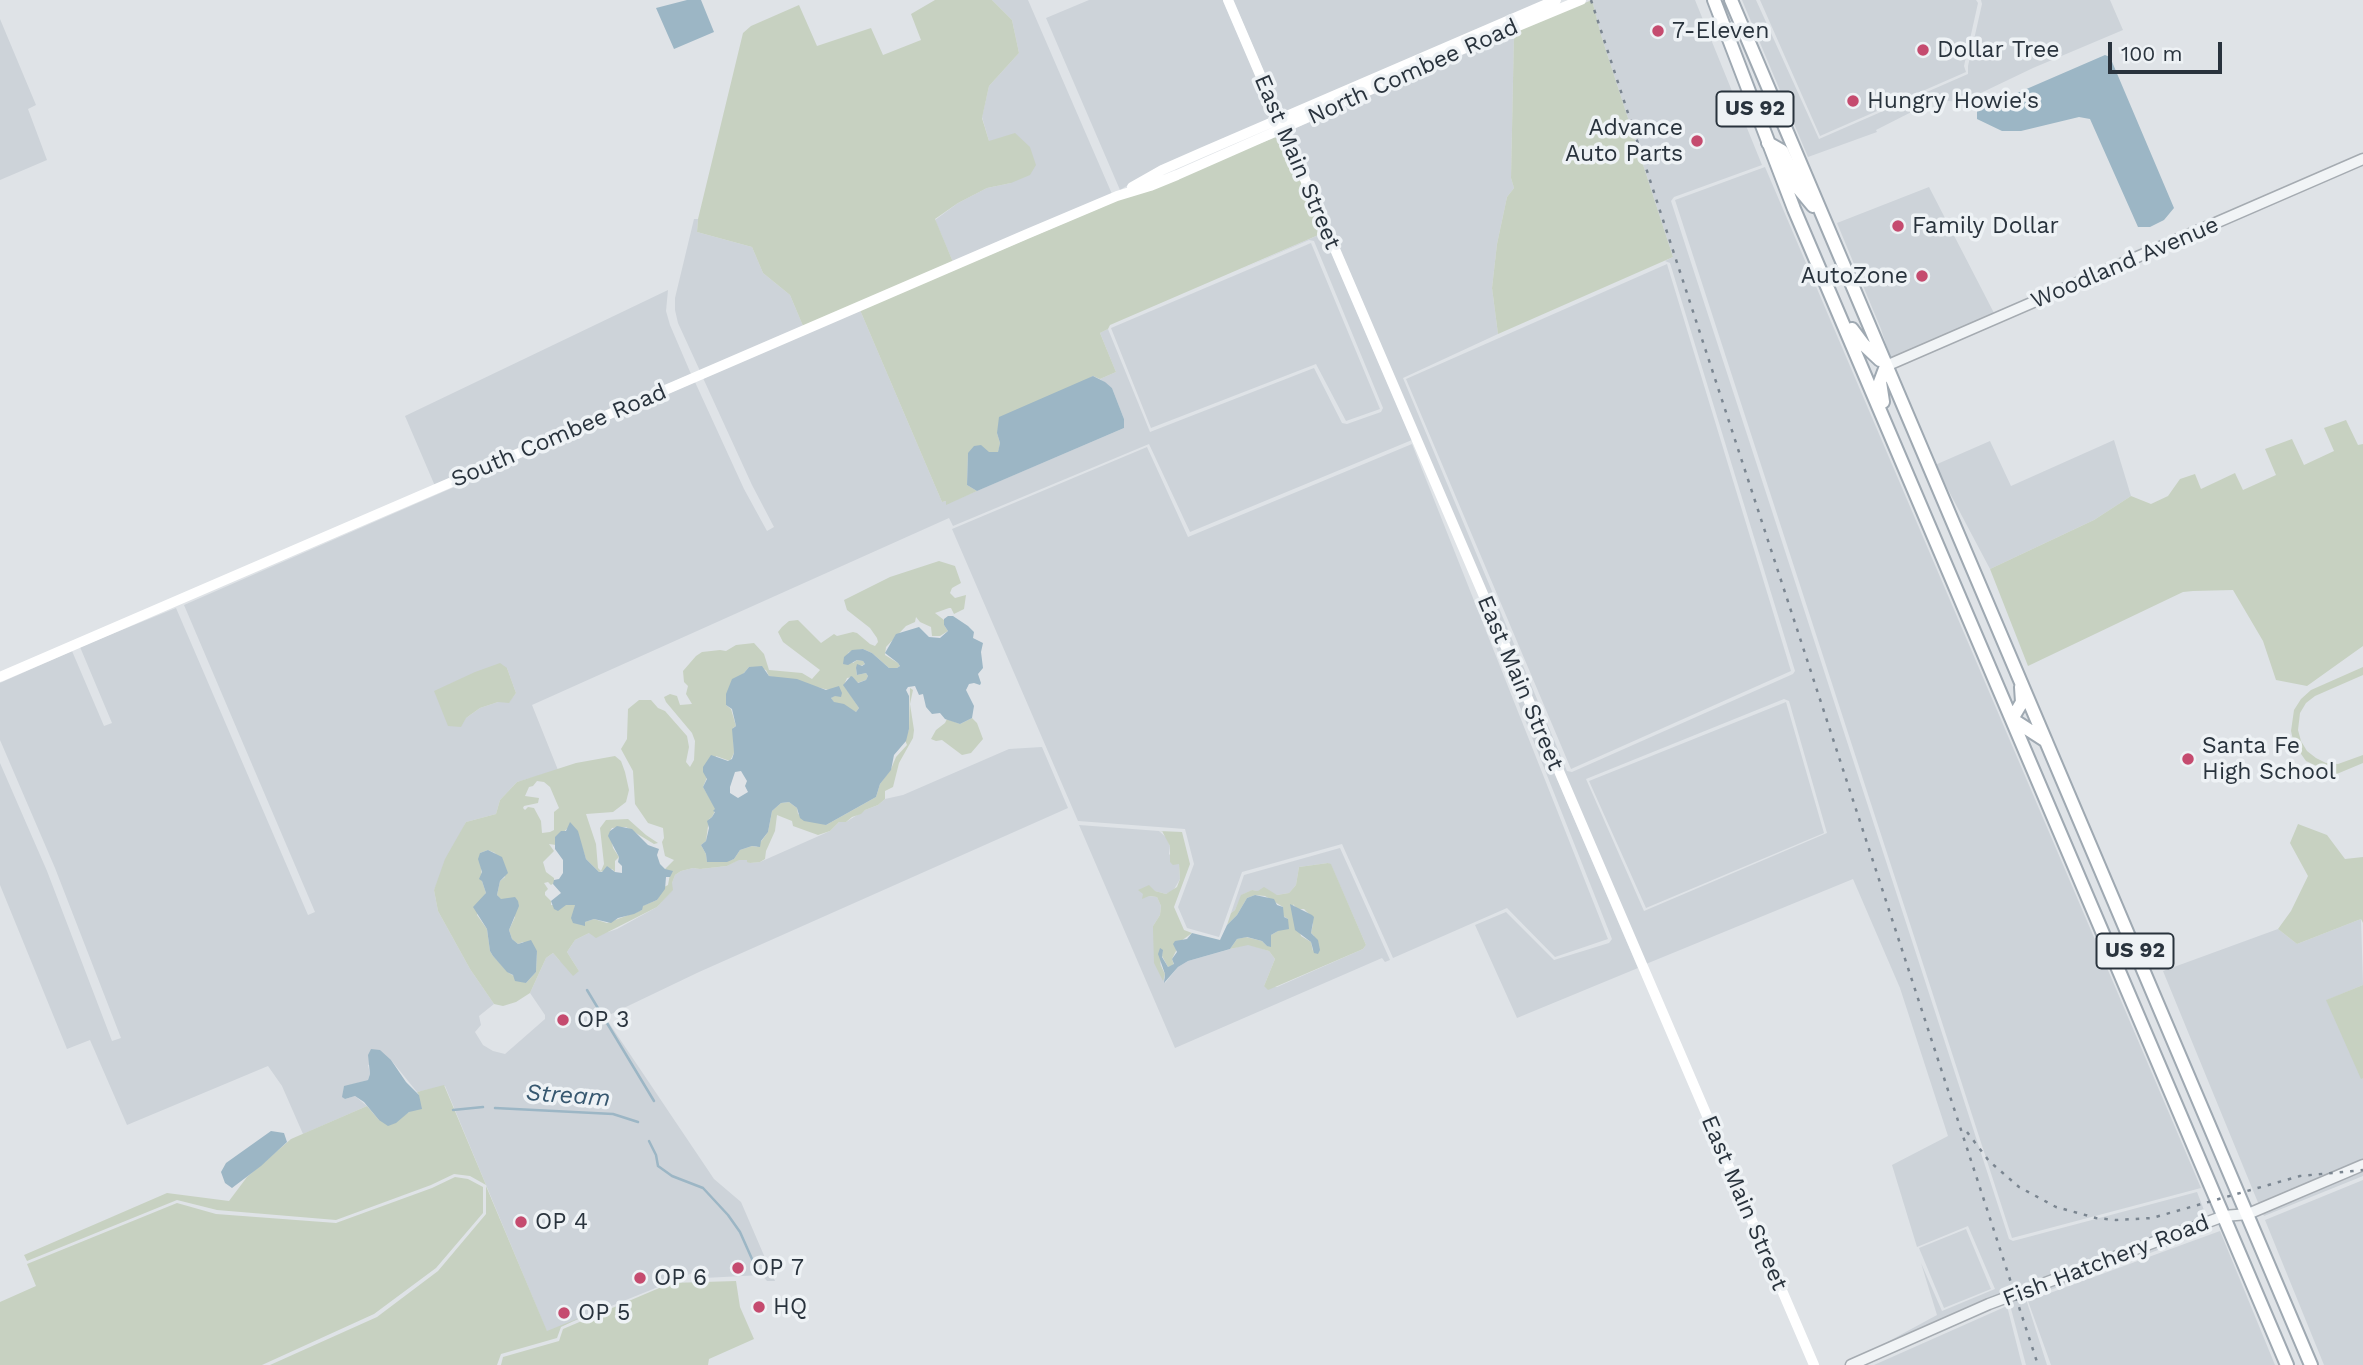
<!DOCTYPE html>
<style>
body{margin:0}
#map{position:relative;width:2363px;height:1365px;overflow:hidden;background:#dfe3e7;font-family:"Work Sans",sans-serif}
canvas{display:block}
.scale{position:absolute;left:2108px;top:42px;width:114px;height:32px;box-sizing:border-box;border:4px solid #29333d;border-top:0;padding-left:9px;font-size:21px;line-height:24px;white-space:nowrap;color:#29333d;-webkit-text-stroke:5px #eef2f5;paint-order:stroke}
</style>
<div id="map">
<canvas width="2363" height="1365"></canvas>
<div class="scale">100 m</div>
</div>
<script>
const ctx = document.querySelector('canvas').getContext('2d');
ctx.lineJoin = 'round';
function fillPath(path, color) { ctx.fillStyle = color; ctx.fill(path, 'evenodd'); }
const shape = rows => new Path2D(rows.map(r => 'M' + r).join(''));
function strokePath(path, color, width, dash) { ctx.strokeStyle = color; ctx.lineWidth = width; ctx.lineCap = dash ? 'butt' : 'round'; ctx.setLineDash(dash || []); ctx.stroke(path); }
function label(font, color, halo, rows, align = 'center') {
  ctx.font = font + ' "Work Sans",sans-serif'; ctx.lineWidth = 7; ctx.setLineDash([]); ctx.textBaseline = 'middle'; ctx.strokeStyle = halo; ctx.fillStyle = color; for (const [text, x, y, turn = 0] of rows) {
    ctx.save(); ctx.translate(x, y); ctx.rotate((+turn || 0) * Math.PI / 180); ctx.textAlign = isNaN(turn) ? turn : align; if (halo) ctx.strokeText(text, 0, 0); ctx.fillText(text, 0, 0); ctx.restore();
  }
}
fillPath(shape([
 [992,0,1028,0,1112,194,953,262,935,220,958,203,987,188,1011,183,989,141,982,117,989,86,1019,53,1012,20],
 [1089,0,1223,0,1274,118,1160,166,1120,190,1046,18],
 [1233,0,1546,0,1282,114],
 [1592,0,1695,0,1762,165,1674,197,1671,201,2009,1239,2013,1241,2197,1192,2207,1218,1856,1359,1937,1315,1921,1263,1942,1311,1995,1289,1968,1226,1917,1247,1892,1165,1948,1136,1900,988,1853,879,1646,964,1289,131,1514,32,1511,178,1514,188,1507,197,1497,244,1492,288,1498,334,1403,378,1567,771,1572,772,1793,674,1795,671,1670,263,1665,261,1673,257,1601,35],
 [1784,699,1789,701,1827,833,1644,911,1586,779],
 [1742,0,1756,0,1819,139,1968,74,1968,66,1982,4,1981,0,2110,0,2123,30,2033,68,1962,102,1935,100,1876,130,1877,132,1808,157],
 [1760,0,1976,0,1978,3,1964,66,1966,72,1820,136],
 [0,19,36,105,28,109,47,160,0,180],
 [1765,167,2201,1188,2012,1238,1675,200],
 [1929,187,1994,313,1891,360,1881,329,1837,223],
 [694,219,698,219,697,232,752,247,763,273,790,295,803,326,700,371,678,323,675,310,675,298],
 [1323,233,1412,440,1190,532,1149,444,953,526,949,518,532,705,558,770,517,782,500,800,496,814,466,822,434,890,438,911,470,969,494,1004,479,1016,481,1025,475,1032,483,1045,493,1051,505,1054,545,1019,545,1015,530,993,546,958,553,953,559,960,579,971,567,952,575,940,589,933,608,932,617,929,657,907,672,890,672,883,675,875,681,871,693,868,700,869,727,866,738,860,747,860,750,863,760,862,830,831,839,822,846,822,865,810,878,805,885,799,903,795,1009,749,1042,747,1068,808,699,972,605,1017,714,1179,741,1202,775,1281,767,1281,762,1275,704,1278,695,1272,547,1332,445,1086,417,1092,391,1060,368,1065,370,1074,368,1080,344,1087,343,1097,345,1099,355,1096,367,1106,303,1134,282,1086,268,1066,127,1125,90,1040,67,1049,0,885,0,763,47,871,112,1041,121,1038,55,868,0,740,0,683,72,651,104,726,112,723,80,647,176,608,308,915,315,912,184,605,695,382,744,489,767,531,774,527,752,485,703,378,860,310,942,502,946,501,946,504,1124,428,1124,419,1112,388,1100,379,1116,372,1100,333,1108,329,1150,432,1314,368,1342,423,1347,424,1381,412,1383,408,1314,241,1309,240,1237,271],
 [507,668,516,693,509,702,498,702,480,708,466,718],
 [1311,243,1380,409,1346,421,1316,364,1151,428,1111,328],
 [1667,264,1791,671,1571,769,1406,379],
 [668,290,666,311,670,325,691,374,435,486,405,416],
 [2114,440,2131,496,2094,520,1990,569,1935,465,1990,441,2011,486],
 [1412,444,1608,939,1555,957,1507,908,1393,958,1342,844,1242,872,1219,937,1187,928,1178,907,1194,864,1185,829,1078,821,952,529,1147,447,1188,537],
 [1488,618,1638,968,1517,1018,1475,925,1506,912,1554,960,1609,943,1612,939,1485,619],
 [1786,702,1824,833,1646,908,1589,781],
 [1079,825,1159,831,1167,838,1170,846,1169,854,1179,864,1180,879,1173,891,1166,894,1155,891,1149,896,1157,897,1161,906,1160,915,1153,926,1165,983,1178,967,1188,961,1248,944,1269,951,1275,959,1264,986,1277,987,1363,949,1366,945,1331,865,1328,863,1299,867,1296,885,1289,893,1277,895,1252,890,1242,895,1235,910,1231,913,1244,875,1340,848,1390,960,1385,962,1382,958,1175,1048],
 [2361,919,2363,985,2327,1000,2363,1078,2363,1161,2259,1205,2163,971,2278,929,2297,944],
 [2363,1169,2363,1176,2264,1216,2262,1212],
 [2363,1180,2363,1365,2324,1365,2265,1220],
 [2210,1225,2212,1230,2026,1299,2047,1365,2026,1365,2010,1305,2008,1303],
 [1966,1229,1991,1289,1944,1308,1919,1248],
 [2220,1231,2275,1365,2051,1365,2028,1301],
 [2007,1306,2022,1365,1874,1365]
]), '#cdd3d9');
fillPath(shape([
 [935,0,992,0,1012,20,1019,53,989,86,982,118,989,141,1015,133,1030,147,1036,165,1030,175,1011,183,987,188,958,203,935,219,953,262,803,326,790,295,763,273,752,247,697,232,698,219,743,33,751,26,799,5,817,46,871,28,883,55,921,40,911,14],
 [1592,0,1601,35,1673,257,1498,334,1492,288,1497,244,1507,197,1514,188,1511,178,1514,32],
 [1281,135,1323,233,1110,325,1108,329,1100,333,1116,372,1100,379,1093,376,997,433,1000,443,998,453,968,453,967,485,977,491,946,505,946,501,942,502,860,310,1116,201],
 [2346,420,2358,445,2363,444,2363,646,2307,686,2276,680,2263,641,2233,590,2193,591,2183,592,2028,666,1990,569,2094,520,2131,496,2151,504,2168,496,2180,479,2195,474,2201,489,2235,473,2243,490,2276,475,2265,449,2292,439,2304,465,2334,451,2324,428],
 [939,561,955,566,961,583,952,588,950,593,955,598,966,595,964,609,954,614,951,608,949,608,935,613,944,620,944,625,948,631,940,636,932,636,931,627,920,622,916,617,915,622,906,626,886,647,885,655,898,663,900,666,897,668,889,668,872,653,863,649,849,652,847,655,853,663,857,660,863,661,865,664,856,668,857,675,866,673,868,676,866,680,857,683,853,677,847,678,844,685,859,708,856,712,834,703,831,698,834,696,829,690,769,676,766,670,756,667,749,667,727,693,726,705,731,709,736,726,733,728,734,753,730,761,716,756,703,787,716,809,712,817,709,819,706,841,701,845,706,854,707,862,724,862,734,859,740,850,752,846,757,847,768,832,772,811,781,803,789,802,797,808,798,814,826,825,876,797,880,784,891,769,896,757,907,745,905,740,909,729,910,688,913,690,910,704,914,730,913,738,899,763,893,787,885,791,885,799,878,805,865,810,861,814,852,817,846,822,839,822,830,831,818,835,793,826,792,821,777,815,775,831,766,851,765,859,760,862,750,863,747,862,747,860,739,860,727,866,700,869,693,868,681,871,675,875,672,883,673,890,657,907,596,938,589,933,575,940,567,952,579,971,573,976,553,953,546,958,530,993,516,1002,503,1006,494,1004,470,969,438,911,434,890,445,859,466,822,496,814,500,800,517,782,576,763,615,756,621,761,625,772,629,790,626,802,613,812,586,814,596,844,598,868,601,871,604,864,600,828,606,820,628,819,646,835,658,843,654,844,626,827,612,828,610,831,613,848,619,857,615,861,615,872,612,869,599,872,586,859,582,847,569,827,556,839,556,845,549,844,554,851,543,862,546,872,554,878,554,883,551,885,548,882,544,883,548,889,545,892,545,895,551,901,551,905,575,905,574,912,585,922,594,919,607,923,642,910,642,906,657,900,664,887,668,885,670,874,665,869,674,860,665,856,662,842,664,838,663,828,648,823,635,804,633,771,621,749,627,739,628,709,639,700,651,700,658,708,665,711,687,736,689,747,686,762,690,767,694,760,695,741,692,733,666,702,664,697,670,694,677,696,680,705,692,704,686,694,688,686,684,682,683,671,696,656,702,652,720,650,726,651,736,645,754,643,764,654,769,670,802,673,812,679,820,670,783,642,778,632,782,627,789,621,798,620,821,643,834,634,837,636,853,632,857,633,870,644,875,646,878,642,877,638,870,628,847,610,844,600,890,577],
 [537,781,544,782,550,787,559,808,554,812,554,830,550,832,542,833,541,821,534,808,528,807,525,810,523,808,524,806,538,803,539,798,525,796,529,787,533,786],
 [488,850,495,853,505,877,500,881,497,895,515,917,509,930,512,939,518,944,523,942,537,951,536,972,526,983,509,973,493,956,490,951,487,929,477,915,486,893,482,881,480,853],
 [500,663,507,668,516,693,509,703,498,702,480,708,466,718,461,727,448,726,434,691,475,672],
 [2363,667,2363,675,2315,696,2306,703,2300,713,2298,730,2301,741,2307,751,2316,758,2326,763,2338,764,2363,755,2363,763,2320,781,2317,774,2325,770,2306,761,2294,744,2291,731,2294,710,2301,699,2311,690],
 [972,718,977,723,983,739,971,753,962,755,942,740,936,741,931,739,936,730,945,723,947,719,960,724],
 [2298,824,2327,835,2345,859,2363,857,2363,923,2361,919,2297,944,2278,929,2291,911,2308,876,2290,843],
 [1159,831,1182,832,1190,864,1174,907,1184,930,1192,933,1181,941,1172,959,1174,965,1168,967,1162,956,1163,950,1160,964,1165,974,1163,981,1154,963,1153,930,1153,926,1160,915,1161,906,1157,897,1149,896,1142,899,1143,894,1138,890,1149,885,1155,891,1166,894,1177,887,1180,879,1179,864,1173,865,1170,862,1170,846,1162,831],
 [1328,863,1331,864,1366,945,1363,949,1268,990,1264,986,1275,959,1269,951,1248,945,1230,949,1237,939,1246,937,1262,941,1267,946,1270,946,1271,935,1288,925,1288,919,1283,916,1283,907,1265,896,1255,895,1247,898,1237,915,1227,925,1231,913,1235,910,1241,895,1252,890,1258,891,1264,887,1277,895,1289,893,1296,885,1299,867],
 [1293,904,1297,909,1304,909,1309,914,1313,924,1311,933,1314,936,1313,951,1311,942,1301,936],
 [2363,985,2363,1078,2361,1079,2326,1000],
 [444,1085,486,1185,470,1176,454,1174,431,1185,336,1220,217,1210,177,1200,27,1261,24,1255,167,1193,229,1201,247,1177,291,1139,367,1106,379,1120,401,1117,409,1112,419,1095,417,1092],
 [455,1177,468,1179,483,1187,483,1213,436,1268,374,1314,262,1365,0,1365,0,1302,36,1286,27,1264,177,1203,216,1214,336,1223,432,1188],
 [486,1186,547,1331,584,1316,561,1327,557,1338,501,1354,497,1365,270,1365,377,1317,438,1271,486,1214],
 [736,1281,740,1307,754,1339,709,1359,708,1365,501,1365,503,1357,559,1341,563,1329,671,1283]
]), '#c7d1c1');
fillPath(shape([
 [687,0,701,0,714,32,674,49,656,8],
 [2105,55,2110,57,2174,208,2164,220,2150,227,2138,227,2090,119,2079,117,2021,131,2002,131,1977,119,1977,110,1984,104,2008,97],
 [1093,376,1105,382,1112,388,1124,419,1124,428,977,491,967,485,968,453,974,446,981,445,989,452,998,452,1000,443,997,433,999,417],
 [948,616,953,616,968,626,974,632,973,638,983,643,981,652,983,668,978,674,981,683,980,685,974,683,969,684,966,690,974,706,972,718,960,724,945,719,940,713,932,714,926,707,923,694,919,695,915,686,908,687,906,690,909,696,909,729,906,741,894,755,891,770,880,784,876,797,826,825,804,821,800,818,797,808,789,802,781,803,772,811,768,832,761,841,760,847,752,846,740,850,734,859,727,862,707,862,706,854,701,845,706,841,709,828,707,821,712,817,715,812,713,811,715,809,703,787,707,779,703,772,703,767,711,755,728,761,732,759,734,753,732,729,736,726,732,709,726,705,726,694,732,679,744,673,749,667,762,666,769,676,797,679,826,690,839,686,842,693,841,697,835,696,831,698,834,702,844,704,856,712,859,708,843,685,851,676,853,677,858,683,866,680,868,676,866,673,857,675,856,668,857,664,862,666,865,664,863,661,857,660,848,665,843,664,844,657,852,650,863,649,872,653,889,668,897,668,900,666,898,663,885,653,896,634,919,627,929,637,940,638,948,631,944,625,944,619],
 [741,771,747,781,745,786,748,792,738,798,730,793,730,787,735,772],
 [570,822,578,831,586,859,599,872,602,872,607,866,615,872,622,873,622,866,618,862,619,857,608,836,610,831,617,826,632,829,648,845,659,849,657,855,660,864,665,869,673,871,670,877,666,877,665,889,657,900,643,906,642,910,634,914,618,918,611,923,594,919,585,922,585,926,573,923,571,918,575,905,566,905,558,911,554,909,551,901,561,893,553,884,554,880,559,879,563,873,563,860,555,849,555,837,561,831,566,831],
 [488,850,502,857,508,873,500,881,497,895,501,899,515,897,518,901,519,906,509,930,512,939,518,944,531,940,537,951,536,972,526,983,515,981,513,975,507,972,493,956,490,951,487,929,473,907,486,893,482,881,479,879,482,872,478,859,480,853],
 [1255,895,1274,899,1277,905,1283,907,1284,917,1288,919,1289,929,1278,931,1271,935,1271,947,1267,946,1262,941,1247,937,1237,939,1230,949,1188,961,1178,967,1164,983,1165,974,1158,954,1160,948,1163,950,1162,957,1168,967,1174,964,1172,959,1177,952,1173,944,1175,941,1187,939,1192,933,1220,940,1227,925,1237,915,1247,898],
 [1290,904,1312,915,1314,917,1311,933,1318,940,1320,950,1318,954,1314,953,1311,942,1295,930],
 [371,1049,380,1050,391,1060,406,1082,419,1095,422,1109,409,1112,396,1123,388,1126,379,1120,364,1102,355,1096,345,1099,342,1097,344,1086,368,1080,370,1074,368,1055],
 [271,1131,284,1133,287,1142,261,1166,232,1188,225,1183,221,1172,226,1163]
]), '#9cb6c5');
strokePath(shape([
 [587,990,654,1101],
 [495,1108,613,1114,638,1122],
 [453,1110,483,1107],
 [649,1141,656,1155,658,1166,672,1176,703,1188,728,1215,740,1232,756,1268]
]), '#9cb6c5', 2.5);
const tertiary = shape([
 [1886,366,2363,159],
 [1851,1365,1989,1304,2224,1216,2248,1214,2363,1165]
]);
const primary = shape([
 [1714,0,1794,209,2287,1365],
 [1731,0,2311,1365],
 [1768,143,1782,151,1798,188,1813,206],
 [1852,329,1864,345,1880,360],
 [1883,402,1880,382,1886,366],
 [2012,719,2022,702,2021,687],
 [2012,719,2046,741]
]);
strokePath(tertiary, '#a5abb1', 13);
strokePath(primary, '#9fa9b2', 16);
strokePath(tertiary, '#f1f4f6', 10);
strokePath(shape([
 [1228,0,1814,1365],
 [1132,187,1162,170,1203,152,1556,0],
 [0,677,1027,234,1117,196,1150,186,1177,175,1463,49,1581,0]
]), '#fff', 10);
strokePath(primary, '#fff', 12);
strokePath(shape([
 [1591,0,2038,1365],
 [1967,1132,1989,1161,2019,1187,2056,1207,2096,1218,2116,1220,2152,1218,2300,1176,2363,1170]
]), '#7a8590', 2.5, [3.5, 7]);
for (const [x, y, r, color] of [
 [1658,31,7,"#c54b6f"],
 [1923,50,7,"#c54b6f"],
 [1853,101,7,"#c54b6f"],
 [1697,141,7,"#c54b6f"],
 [1898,226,7,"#c54b6f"],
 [1922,276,7,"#c54b6f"],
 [2188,759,7,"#c54b6f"],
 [563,1020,7,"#c54b6f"],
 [521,1222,7,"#c54b6f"],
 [738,1268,7,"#c54b6f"],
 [640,1278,7,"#c54b6f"],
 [759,1307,7,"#c54b6f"],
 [564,1313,7,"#c54b6f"]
]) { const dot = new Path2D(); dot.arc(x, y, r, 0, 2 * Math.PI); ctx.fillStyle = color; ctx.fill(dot); strokePath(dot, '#eef2f5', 2.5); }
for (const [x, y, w] of [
 [1755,109,77],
 [2135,951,77]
]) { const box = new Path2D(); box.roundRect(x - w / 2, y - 17.5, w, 35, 5); ctx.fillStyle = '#eef2f5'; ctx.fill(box); strokePath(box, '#29333d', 2); }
label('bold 21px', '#29333d', null, [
 ["US 92",1755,109],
 ["US 92",2135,951]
]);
label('23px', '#29333d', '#eef2f5', [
 ["7-Eleven",1672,31],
 ["Dollar Tree",1937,50],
 ["Hungry Howie's",1867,101],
 ["Advance",1683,128,"right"],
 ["Auto Parts",1683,154,"right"],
 ["Family Dollar",1912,226],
 ["AutoZone",1908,276,"right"],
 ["Santa Fe",2202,746],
 ["High School",2202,772],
 ["OP 3",577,1020],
 ["OP 4",535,1222],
 ["OP 7",752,1268],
 ["OP 6",654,1278],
 ["HQ",773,1307],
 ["OP 5",578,1313]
], 'left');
label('23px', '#29333d', '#eef2f5', [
 ["North Combee Road",1413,72,-24],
 ["East Main Street",1297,162,67],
 ["Woodland Avenue",2125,263,-23],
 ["South Combee Road",559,436,-23],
 ["East Main Street",1520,683,67],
 ["East Main Street",1744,1203,67],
 ["Fish Hatchery Road",2106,1261,-21]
]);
label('italic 24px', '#36576f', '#eef2f5', [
 ["Stream",568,1096,4]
]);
</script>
